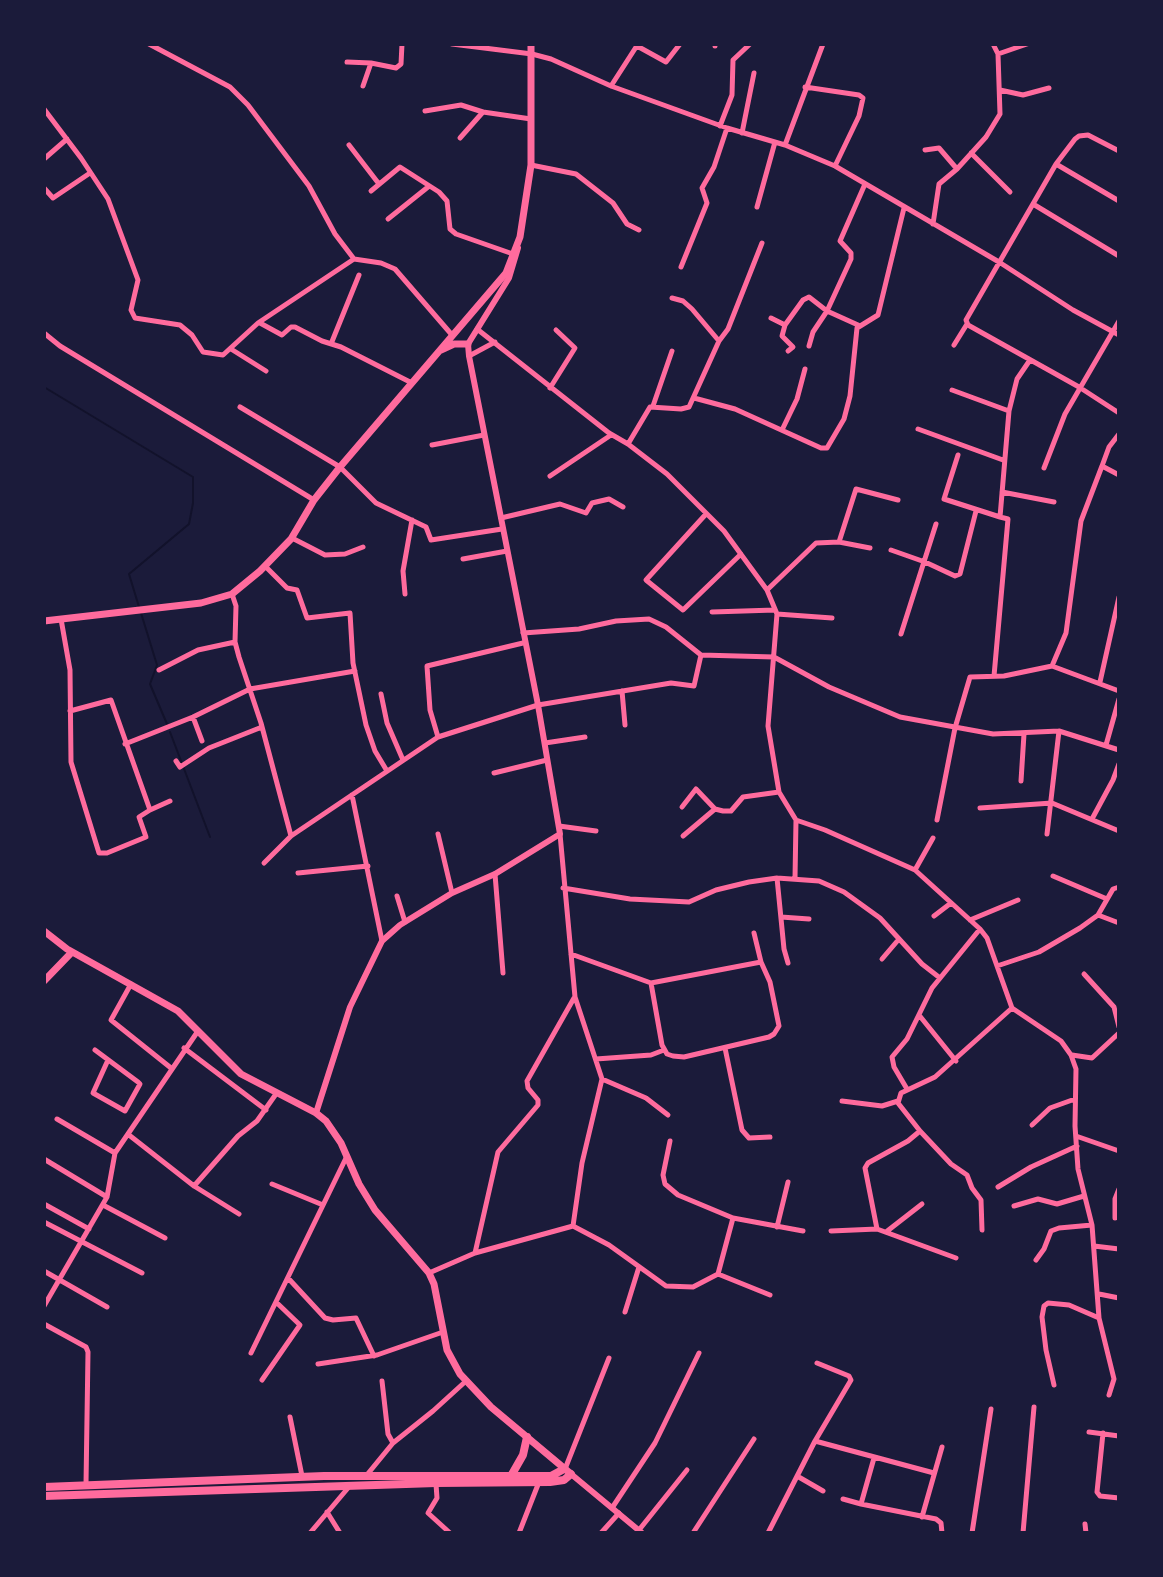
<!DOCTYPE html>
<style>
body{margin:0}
#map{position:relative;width:1163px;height:1577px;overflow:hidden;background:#1b1b3a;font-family:Lato,sans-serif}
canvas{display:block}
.frame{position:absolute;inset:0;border:46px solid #1b1b3a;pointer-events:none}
</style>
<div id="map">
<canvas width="1163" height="1577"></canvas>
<div class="frame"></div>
</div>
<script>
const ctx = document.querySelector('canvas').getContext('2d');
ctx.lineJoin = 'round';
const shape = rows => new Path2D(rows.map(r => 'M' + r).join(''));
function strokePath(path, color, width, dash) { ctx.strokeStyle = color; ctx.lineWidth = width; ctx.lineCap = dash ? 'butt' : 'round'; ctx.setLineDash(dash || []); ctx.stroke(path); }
strokePath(shape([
 [44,387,193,477,193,503,189,524,129,574,139,607],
 [141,613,157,665,150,684,167,724],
 [170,732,210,837]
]), '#12122b', 2);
strokePath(shape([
 [149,44,230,87,248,105,309,186,335,234,354,259],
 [452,44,532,54,551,59,611,86,727,128,785,145,835,166,999,262,1073,310,1119,335],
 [715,44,715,46],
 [637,46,666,62,680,44],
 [998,54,1027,44],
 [347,62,371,63,396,68,401,64,402,44],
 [363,86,371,63],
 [611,86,638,44],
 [805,87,859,95,863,98,859,116,835,166],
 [1000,90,1023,95,1049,88],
 [44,109,81,158,108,199,138,280,131,310,135,318,180,325,192,335,203,352,223,355,258,323,354,259,381,263,395,269,452,335],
 [425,111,461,105,483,112,531,119],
 [720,126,732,95,733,60,750,44],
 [742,133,754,73],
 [460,138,483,112],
 [349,145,379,184],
 [785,145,823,44],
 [925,150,939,148,957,169],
 [1119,151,1088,135,1079,136,1075,139,1056,164,966,320,968,325,1079,387,1119,413],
 [971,153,1010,192],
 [44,159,67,139],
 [1056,164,1119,201],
 [531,165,576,174,613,203,627,224,639,230],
 [44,188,53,198,90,173],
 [371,191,400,167,439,192,447,201,450,229,456,234,513,254],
 [1033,204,1119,256],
 [757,207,775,142],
 [388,219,428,187],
 [933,224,939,184,957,169,986,137,1000,114,998,54,993,44],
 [681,267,707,203,702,188,714,167,727,128],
 [672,298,683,301,692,309,719,341],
 [771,318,785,325,803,300,809,297,827,311,858,325],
 [260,323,282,335,291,327,295,327,322,341,341,347,410,382],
 [785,325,782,336,793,347,788,351],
 [477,329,609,433,628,444,667,474,724,531,767,590,777,614,768,726,779,792,796,820,825,830,915,870,980,929,987,938,1012,1008,1061,1041,1071,1055,1076,1069,1075,1126,1078,1169,1092,1225,1099,1318,1069,1305,1048,1303,1044,1306,1042,1317,1046,1350,1054,1385],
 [44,333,60,346,314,500],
 [331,344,359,275],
 [954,345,967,324],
 [809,346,813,332,827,311,851,259,851,253,840,241,865,184],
 [231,349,266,371],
 [469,356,495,342],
 [550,388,575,348,556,330],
 [952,390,1009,411],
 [694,398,735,409,821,448,827,448,844,419,850,396,857,328,878,315,904,208],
 [653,406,672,351],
 [240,407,340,467,376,503,426,527,431,540,502,529],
 [918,429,1003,460],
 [782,430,797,399,805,369],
 [1119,434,1109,447,1102,466,1119,475],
 [628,444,650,407,681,409,689,407,719,341,728,329,762,243],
 [432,445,484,435],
 [958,455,944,499,1000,517],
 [1044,468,1065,414,1119,321],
 [550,476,611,435],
 [1002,492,1054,502],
 [706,514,646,580,683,610,741,554],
 [501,518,560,504,586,513,592,503,609,499,623,507],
 [292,538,325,555,345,554,363,547],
 [839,542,856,489,898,500],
 [891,550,925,562,955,576,960,574,976,511],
 [463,559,507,551],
 [265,566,287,588,297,590,307,618,350,613,353,663,366,725,375,751,387,771],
 [767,590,816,543,839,542,870,548],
 [232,594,236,606,235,642,239,657,261,723,291,836,438,737,538,705,671,683,694,686,701,655],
 [405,594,403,571,412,520],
 [712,612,775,610],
 [777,614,832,618],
 [61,619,70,670,71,762,99,853,107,853,146,837,139,817,150,810],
 [523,633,579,629,616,621,649,619,666,627,701,655,774,657,829,687,900,717,993,734,1059,731,1119,750],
 [901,634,936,524],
 [1052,666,1066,633,1081,521,1102,466],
 [159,670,198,650,235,642],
 [994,676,1008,519,1000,517,1009,411,1017,379,1030,360],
 [1100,682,1119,597],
 [622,691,625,725],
 [381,694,387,723,403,760],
 [70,711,111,700,150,810,170,801],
 [193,717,202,741],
 [438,737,430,710,427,666,523,643],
 [545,743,585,737],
 [125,744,193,717,250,689,355,671],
 [1106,745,1119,699],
 [176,761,180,767,209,748,262,727],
 [494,773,547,760],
 [1021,781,1024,734],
 [352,795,382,941],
 [682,807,696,789,715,809,723,811,731,811,743,797,779,792],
 [980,808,1052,803,1119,831],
 [1092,819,1113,780,1119,764],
 [937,820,955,728,970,677,1004,676,1052,666,1119,691],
 [559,826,596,831],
 [438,834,452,893],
 [560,834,575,997,602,1079,582,1163,573,1226],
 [1047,834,1059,731],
 [683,836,715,809],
 [264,863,291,836],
 [915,870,933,838],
 [298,873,368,866],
 [495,874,503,973],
 [1053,876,1107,899],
 [777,878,784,949,788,963],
 [795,878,796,820],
 [563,888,630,899,689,902,716,890,749,882,777,878,819,881,844,892,880,918,922,964,940,978],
 [397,896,405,922],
 [1098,915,1119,923],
 [934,916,951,903],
 [781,917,809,919],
 [970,920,1018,900],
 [754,933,761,962],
 [571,954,651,983,761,962,770,982,779,1026,774,1034,769,1037,684,1057,673,1056,667,1054,662,1045,651,983],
 [882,959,899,939],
 [997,966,1039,952,1080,928,1098,915,1113,889,1119,887],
 [1084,974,1114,1007,1119,1027],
 [131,984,111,1020,171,1068],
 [919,1015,956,1061],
 [184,1048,266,1110],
 [725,1048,742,1130,749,1138,770,1137],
 [95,1050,138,1082,140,1084,125,1111,93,1093,108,1060],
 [1072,1055,1092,1058,1119,1033],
 [596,1059,651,1055,664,1050],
 [602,1079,646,1098,668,1115],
 [907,1089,894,1067,892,1057,907,1039,932,988,980,929],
 [842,1101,882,1106,898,1101],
 [57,1119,115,1153],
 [1032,1125,1050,1108,1075,1099],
 [920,1131,951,1164,967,1175,972,1188,981,1200,982,1230],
 [129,1135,194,1186,239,1214],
 [1076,1136,1119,1151],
 [670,1141,663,1175,665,1184,678,1195,733,1218],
 [44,1159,107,1197],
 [272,1184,323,1205],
 [194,1186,238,1136,257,1121,276,1094],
 [998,1187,1031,1167,1077,1146],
 [44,1204,89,1229],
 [103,1205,165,1238],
 [1014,1206,1038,1199,1057,1204,1084,1196],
 [1115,1218,1115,1199,1119,1189],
 [44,1222,142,1273],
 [777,1227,788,1182],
 [831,1231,877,1229],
 [886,1232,922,1204],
 [1094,1246,1119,1249],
 [475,1253,498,1152,538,1105,538,1100,528,1088,527,1081,574,998],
 [956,1258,877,1229,865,1168,868,1163,908,1141,920,1131,898,1103,901,1093,935,1077,1012,1008],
 [1036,1260,1044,1249,1051,1231,1059,1228,1092,1225],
 [44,1271,107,1307],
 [429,1273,475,1253,573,1226,609,1245,666,1286,693,1287,718,1274,733,1218,803,1231],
 [718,1274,770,1295],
 [288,1278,325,1318,333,1320,356,1318,374,1356],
 [1099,1294,1119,1298],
 [44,1306,107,1197,115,1153,198,1031],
 [625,1312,639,1267],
 [1099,1318,1114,1379,1109,1395],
 [44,1324,86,1347,88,1352,86,1484],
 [251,1353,346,1158],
 [318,1364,377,1355,443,1332],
 [262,1380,300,1325,276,1302],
 [382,1381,388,1434,393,1443],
 [290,1417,302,1476],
 [1089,1432,1119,1436],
 [1103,1433,1097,1492,1100,1496,1119,1498],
 [815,1441,934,1473],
 [874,1458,861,1504,936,1519,941,1523,942,1533],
 [565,1469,609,1358],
 [366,1476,393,1443,433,1411,466,1381],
 [797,1476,823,1491],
 [436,1484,437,1498,428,1513,450,1533],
 [843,1499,861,1504],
 [612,1508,655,1443,699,1353],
 [327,1512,340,1533],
 [922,1517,942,1447],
 [1085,1524,1086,1533],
 [639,1530,687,1470],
 [310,1533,348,1488],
 [519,1533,539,1482],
 [601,1533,619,1513],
 [693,1533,754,1439],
 [768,1533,815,1441,851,1380,849,1376,817,1363],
 [972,1533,991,1409],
 [1023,1533,1034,1407]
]), '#ff6b9d', 5);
strokePath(shape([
 [316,1113,350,1007,382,941,400,925,452,893,495,874,560,834,538,705,469,356,468,344,509,278,518,248],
 [571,1474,642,1533]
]), '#ff6b9d', 6);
strokePath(shape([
 [441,350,454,344,468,344],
 [44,621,201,603,232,594,260,571,291,539,314,500,340,467,506,273,520,237,531,165,531,44],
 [44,931,67,949,178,1011,241,1074,316,1113,326,1121,341,1143,359,1184,375,1210,429,1273,434,1284,447,1350,460,1374,491,1407,571,1474],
 [44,981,72,952]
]), '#ff6b9d', 7);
strokePath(shape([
 [511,1476,523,1455,527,1437],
 [44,1487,324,1476,551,1476,564,1469],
 [44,1496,436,1483,550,1482,564,1480,571,1474]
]), '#ff6b9d', 8);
</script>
